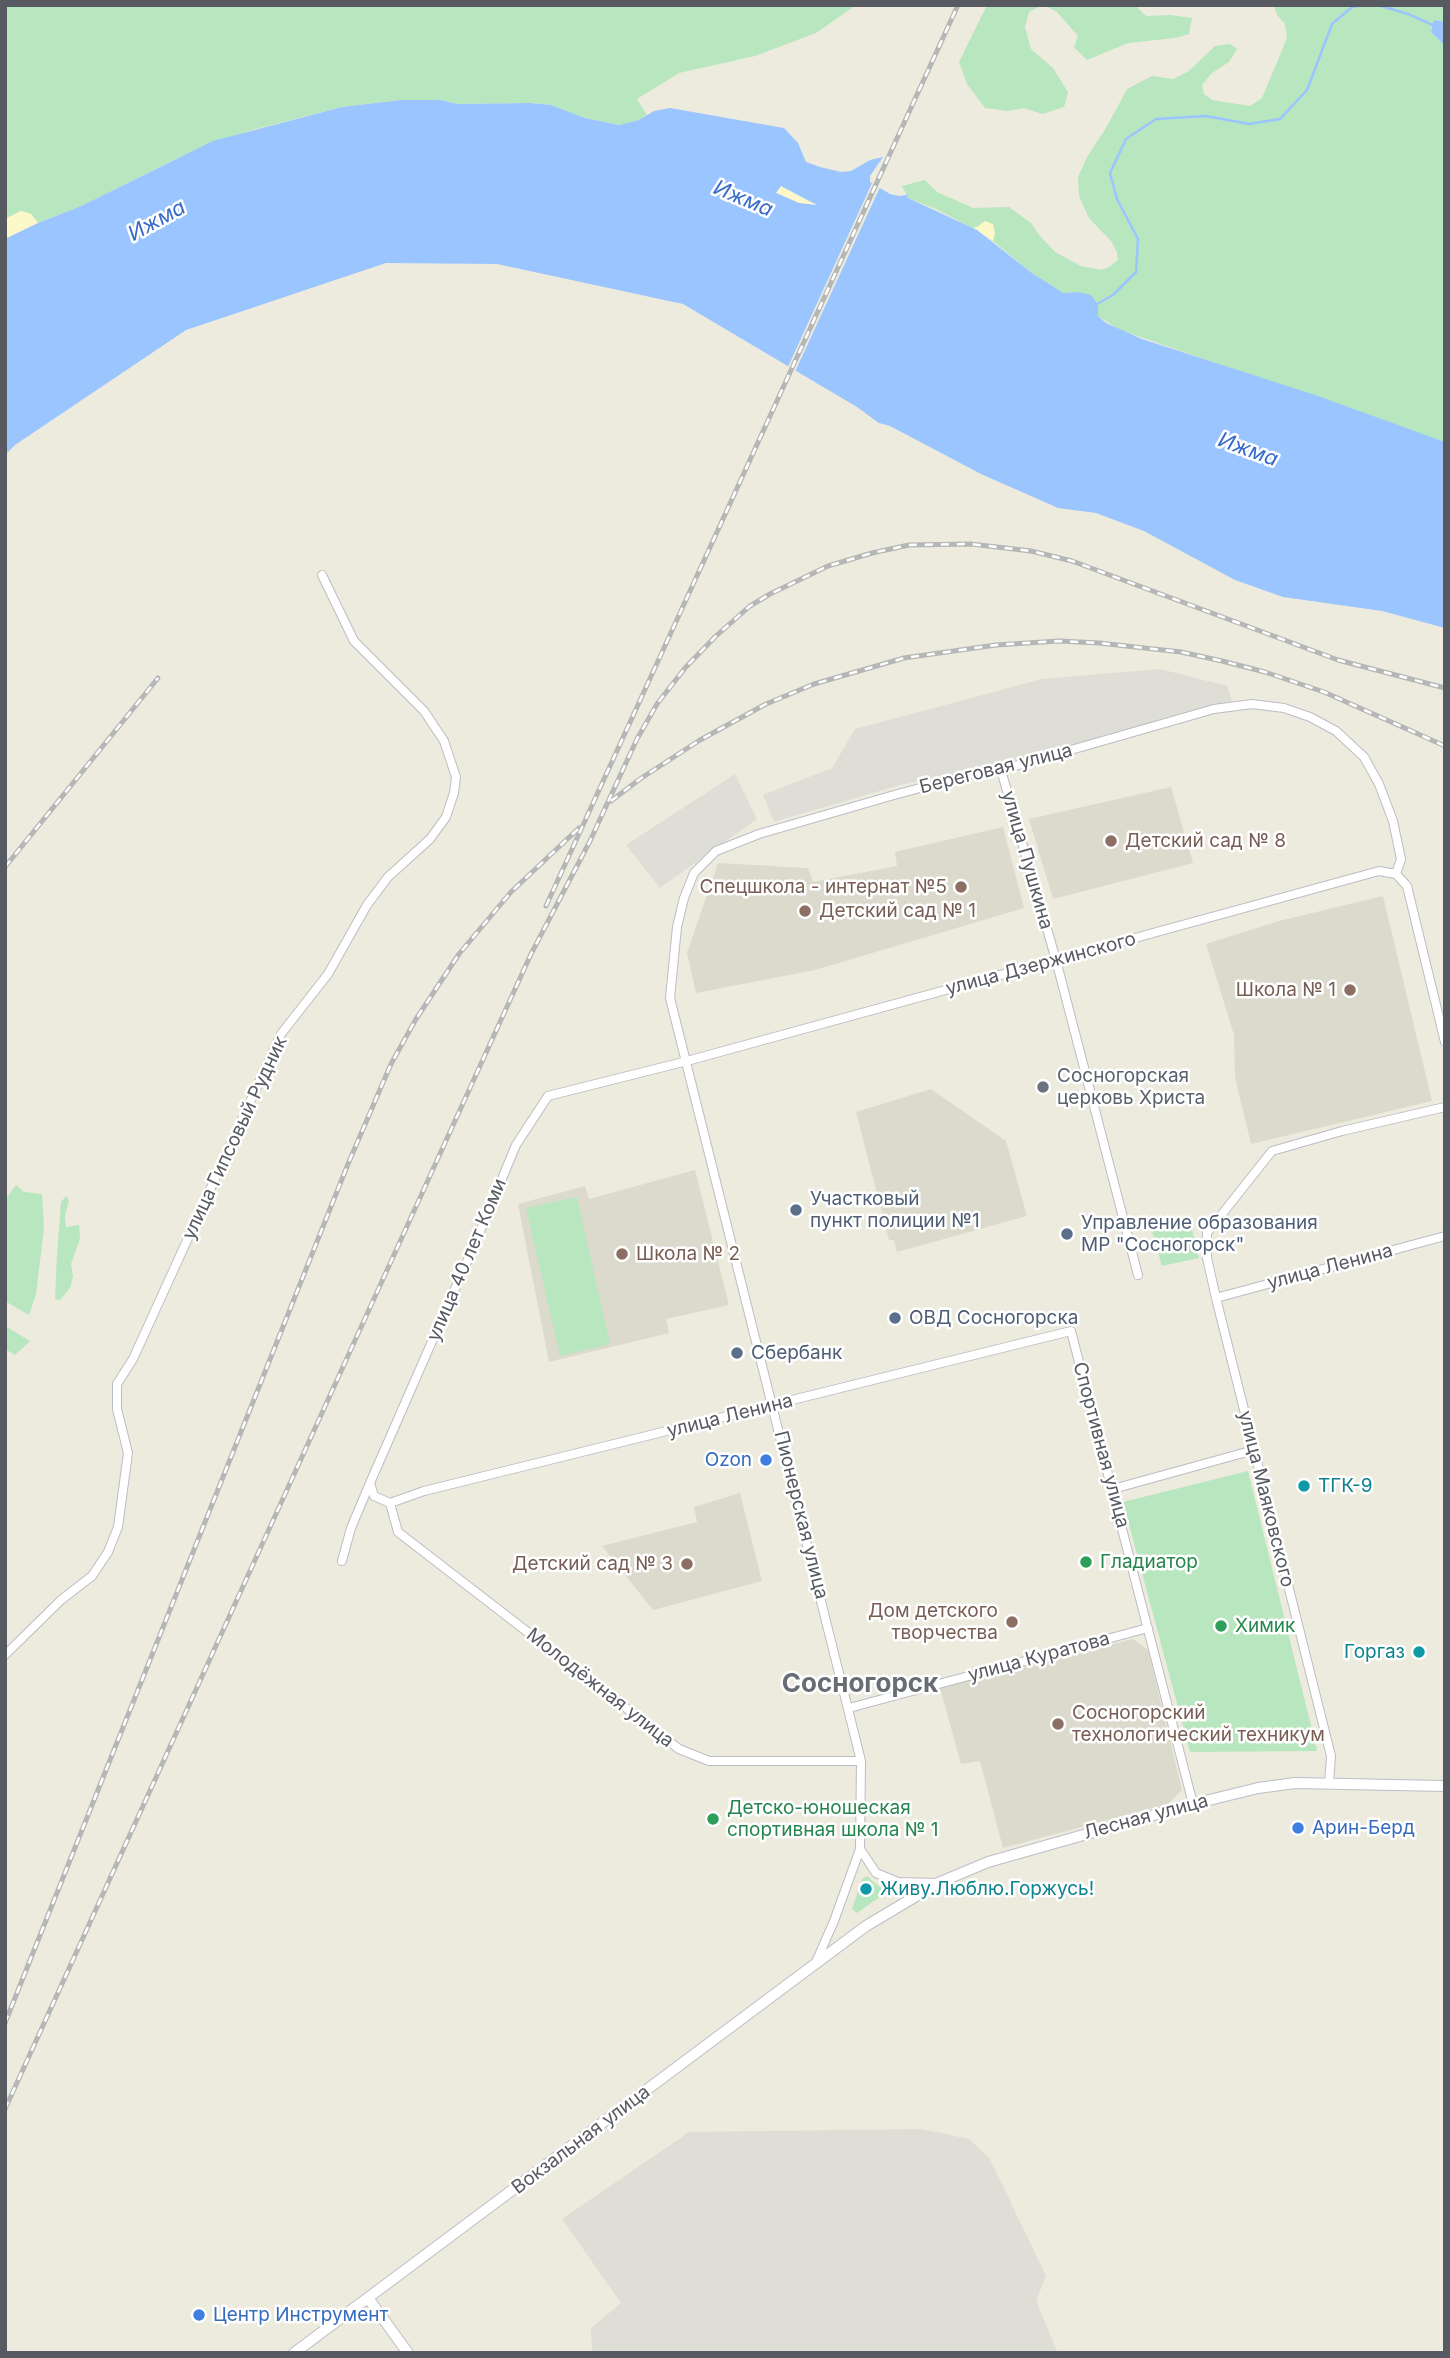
<!DOCTYPE html>
<meta charset="utf-8">
<style>
body{margin:0}
#map{position:relative;width:1450px;height:2358px;overflow:hidden;background:#ecebde;font-family:Inter,sans-serif}
canvas{display:block}
.frame{position:absolute;inset:0;border:7px solid #575a61;pointer-events:none}
</style>
<div id="map">
<canvas width="1450" height="2358"></canvas>
<div class="frame"></div>
</div>
<script>
const ctx = document.querySelector('canvas').getContext('2d');
ctx.lineJoin = 'round';
function fillPath(path, color) { ctx.fillStyle = color; ctx.fill(path, 'evenodd'); }
const shape = rows => new Path2D(rows.map(r => 'M' + r).join(''));
function strokePath(path, color, width, dash) { ctx.strokeStyle = color; ctx.lineWidth = width; ctx.lineCap = dash ? 'butt' : 'round'; ctx.setLineDash(dash || []); ctx.stroke(path); }
function label(font, color, halo, rows, align = 'center') {
  ctx.font = font + ' Inter,sans-serif'; ctx.lineWidth = 5; ctx.setLineDash([]); ctx.textBaseline = 'middle'; ctx.strokeStyle = halo; ctx.fillStyle = color; for (const [text, x, y, turn = 0] of rows) {
    ctx.save(); ctx.translate(x, y); ctx.rotate((+turn || 0) * Math.PI / 180); ctx.textAlign = isNaN(turn) ? turn : align; if (halo) ctx.strokeText(text, 0, 0); ctx.fillText(text, 0, 0); ctx.restore();
  }
}
fillPath(shape([
 [1160,669,1227,686,1232,701,1009,762,900,785,774,822,763,795,832,768,855,729,1042,679],
 [735,774,757,819,660,888,626,845],
 [922,2129,969,2139,990,2159,1046,2276,1036,2301,1058,2353,592,2353,591,2328,621,2303,562,2219,689,2132]
]), '#dfded6');
fillPath(shape([
 [1171,787,1193,863,1053,899,1029,819],
 [1003,827,1024,908,815,970,696,993,687,953,718,863,808,868,813,882,897,866,895,852],
 [1383,896,1432,1101,1251,1144,1235,1077,1234,1035,1206,944,1279,921],
 [931,1089,1006,1141,1027,1216,897,1252,894,1240,889,1240,856,1112],
 [695,1170,729,1305,666,1319,669,1333,549,1362,518,1204,585,1186,589,1199],
 [740,1493,762,1581,653,1610,602,1546,697,1522,694,1507],
 [1133,1639,1148,1650,1182,1790,1168,1804,1003,1848,980,1761,961,1764,940,1688]
]), '#dbdacd');
fillPath(shape([
 [5,5,856,5,816,33,755,56,679,73,637,99,647,115,639,120,619,125,585,118,551,105,530,103,458,104,440,100,401,100,342,107,248,131,178,158,79,207,38,223,31,214,21,211,5,219],
 [987,5,1135,5,1146,16,1170,15,1192,18,1189,34,1175,38,1128,43,1087,60,1074,47,1078,36,1057,12,1043,5,1029,12,1025,27,1031,49,1053,68,1068,92,1064,107,1042,114,1024,108,1008,111,985,108,967,84,959,62],
 [1274,5,1445,5,1445,22,1434,20,1431,32,1445,46,1445,442,1120,330,1098,316,1098,305,1078,292,1063,293,1047,285,993,241,972,228,936,209,908,198,902,186,925,180,937,192,973,208,1009,207,1031,223,1039,235,1055,252,1081,266,1101,270,1109,267,1118,260,1117,252,1111,241,1089,218,1079,196,1078,177,1087,157,1106,128,1127,89,1152,76,1173,79,1189,71,1215,46,1230,44,1237,49,1229,62,1212,73,1202,85,1204,94,1212,100,1250,106,1262,98,1287,38,1285,24,1277,15],
 [16,1185,24,1192,42,1194,44,1228,36,1294,29,1315,5,1301,5,1200],
 [66,1196,69,1200,65,1216,66,1227,79,1225,80,1239,71,1264,73,1276,70,1288,60,1300,55,1299,57,1254,61,1202],
 [577,1197,610,1344,560,1356,526,1208],
 [1190,1221,1199,1258,1162,1266,1152,1231],
 [5,1326,30,1341,15,1355,5,1349],
 [1248,1471,1317,1750,1317,1751,1190,1752,1123,1502],
 [867,1876,882,1889,881,1896,857,1913,852,1909,862,1879]
]), '#b8e6bf');
fillPath(shape([
 [781,186,810,202,820,206,799,203,775,192],
 [21,211,31,214,38,223,5,239,5,219],
 [985,221,993,224,995,234,993,241,972,228,977,227]
]), '#fcf8c9');
fillPath(shape([
 [1434,20,1445,22,1445,46,1431,32],
 [401,100,440,100,458,104,530,103,551,105,585,118,619,125,639,120,654,111,670,108,784,128,798,143,806,162,820,167,841,172,851,171,870,160,883,157,870,176,870,182,890,194,899,196,907,195,908,198,977,230,1032,273,1063,293,1078,292,1091,295,1098,305,1098,316,1106,323,1142,339,1315,395,1445,442,1445,628,1382,611,1283,597,1235,580,1144,531,1096,513,1058,508,981,474,890,426,879,423,857,407,683,304,497,264,386,263,186,330,15,445,5,455,5,239,38,223,79,207,213,141,342,107],
 [781,186,817,205,799,203,776,193]
]), '#9bc5ff');
fillPath(shape([
 [873,181,881,185,794,374,787,369]
]), '#ecebde');
strokePath(shape([
 [1378,5,1408,14,1435,26],
 [1097,304,1113,295,1136,272,1138,239,1117,199,1110,173,1126,139,1156,119,1206,116,1249,124,1280,119,1307,90,1332,24,1352,7,1365,5]
]), '#9bc5ff', 2.5);
const street = shape([
 [1001,770,1056,960,1138,1275],
 [1396,874,1407,886,1445,1042],
 [1216,1298,1445,1236],
 [370,1483,374,1496,390,1503],
 [1113,1489,1254,1450],
 [390,1503,424,1491,1071,1331,1193,1804],
 [390,1503,398,1532,679,1749,709,1761,861,1761],
 [342,1561,351,1528,370,1483,479,1234,516,1145,548,1096,687,1061,1379,871,1396,874],
 [5,1655,61,1600,92,1576,108,1552,118,1527,128,1453,117,1409,117,1384,133,1359,281,1034,328,974,367,905,388,877,430,839,446,817,454,793,456,777,444,741,424,711,354,641,322,575],
 [849,1708,1148,1628],
 [1329,1783,1331,1756,1216,1298,1207,1258,1207,1233,1272,1151,1342,1131,1445,1107],
 [860,1849,876,1873,898,1882,938,1883],
 [816,1962,834,1921,860,1849,861,1761,670,998,677,927,684,898,694,873,716,851,759,834,894,795,976,773,1001,770,1214,709,1252,704,1284,708,1310,717,1336,731,1364,757,1379,784,1393,821,1401,859,1396,874]
]);
const secondary = shape([
 [368,2298,408,2353],
 [294,2353,866,1926,938,1883,988,1862,1193,1804,1258,1788,1295,1783,1445,1786]
]);
strokePath(street, '#bcbdc4', 10);
strokePath(secondary, '#bbbec6', 12);
strokePath(street, '#fff', 8);
strokePath(secondary, '#fff', 10);
const rail = shape([
 [611,801,640,779,700,740,766,704,814,684,904,658,996,645,1059,641,1099,643,1181,652,1222,661,1265,672,1324,692,1445,746],
 [5,867,158,678],
 [546,906,958,5],
 [5,2023,348,1164,391,1064,416,1019,459,954,511,892,579,828],
 [5,2109,531,954,590,841,637,739,657,704,685,668,716,636,750,606,770,594,828,566,872,553,909,545,971,544,1031,551,1072,561,1338,660,1445,688]
]);
strokePath(rail, '#b5b6b6', 5);
strokePath(rail, '#fff', 2.5, [8]);
for (const [x, y, r, color] of [
 [1111,841,7,"#8d6e63"],
 [961,887,7,"#8d6e63"],
 [805,911,7,"#8d6e63"],
 [1350,990,7,"#8d6e63"],
 [1043,1087,7,"#6b7280"],
 [796,1210,7,"#5c6f8a"],
 [1067,1234,7,"#5c6f8a"],
 [622,1254,7,"#8d6e63"],
 [895,1318,7,"#5c6f8a"],
 [737,1353,7,"#5c6f8a"],
 [766,1460,7,"#3f7fe0"],
 [1304,1486,7,"#0f9aa8"],
 [1086,1562,7,"#2e9e5b"],
 [687,1564,7,"#8d6e63"],
 [1012,1622,7,"#8d6e63"],
 [1221,1626,7,"#2e9e5b"],
 [1419,1652,7,"#0f9aa8"],
 [1058,1724,7,"#8d6e63"],
 [713,1819,7,"#2e9e5b"],
 [1298,1828,7,"#3f7fe0"],
 [866,1889,7,"#0f9aa8"],
 [199,2315,7,"#3f7fe0"]
]) { const dot = new Path2D(); dot.arc(x, y, r, 0, 2 * Math.PI); ctx.fillStyle = color; ctx.fill(dot); strokePath(dot, '#fff', 2.5); }
label('19px', '#575a61', '#fff', [
 ["Береговая улица",996,769,-14],
 ["улица Пушкина",1027,860,74],
 ["улица Дзержинского",1041,964,-15],
 ["улица Гипсовый Рудник",235,1138,-65],
 ["улица 40 лет Коми",467,1260,-67],
 ["улица Ленина",1330,1267,-15],
 ["улица Ленина",730,1416,-14],
 ["Спортивная улица",1101,1445,75],
 ["улица Маяковского",1266,1499,76],
 ["Пионерская улица",801,1515,76],
 ["улица Куратова",1039,1657,-15],
 ["Молодёжная улица",600,1688,38],
 ["Лесная улица",1146,1817,-15],
 ["Вокзальная улица",581,2140,-37]
]);
label('19px', '#785e54', '#fff', [
 ["Детский сад № 8",1125,841],
 ["Спецшкола - интернат №5",947,887,"right"],
 ["Детский сад № 1",819,911],
 ["Школа № 1",1336,990,"right"],
 ["Школа № 2",636,1254],
 ["Детский сад № 3",673,1564,"right"],
 ["Дом детского",998,1611,"right"],
 ["творчества",998,1633,"right"],
 ["Сосногорский",1072,1713],
 ["технологический техникум",1072,1735]
], 'left');
label('19px', '#5b616d', '#fff', [
 ["Сосногорская",1057,1076],
 ["церковь Христа",1057,1098]
], 'left');
label('19px', '#4e5e75', '#fff', [
 ["Участковый",810,1199],
 ["пункт полиции №1",810,1221],
 ["Управление образования",1081,1223],
 ["МР \"Сосногорск\"",1081,1245],
 ["ОВД Сосногорска",909,1318],
 ["Сбербанк",751,1353]
], 'left');
label('19px', '#366cbe', '#fff', [
 ["Ozon",752,1460,"right"],
 ["Арин-Берд",1312,1828],
 ["Центр Инструмент",213,2315]
], 'left');
label('19px', '#0d838f', '#fff', [
 ["ТГК-9",1318,1486],
 ["Горгаз",1405,1652,"right"],
 ["Живу.Люблю.Горжусь!",880,1889]
], 'left');
label('19px', '#27864d', '#fff', [
 ["Гладиатор",1100,1562],
 ["Химик",1235,1626],
 ["Детско-юношеская",727,1808],
 ["спортивная школа № 1",727,1830]
], 'left');
label('italic 21px', '#376ac9', '#fff', [
 ["Ижма",743,199,23],
 ["Ижма",157,221,-29],
 ["Ижма",1248,450,20]
]);
label('bold 26px', '#686c73', '#fff', [
 ["Сосногорск",860,1684]
]);
</script>
